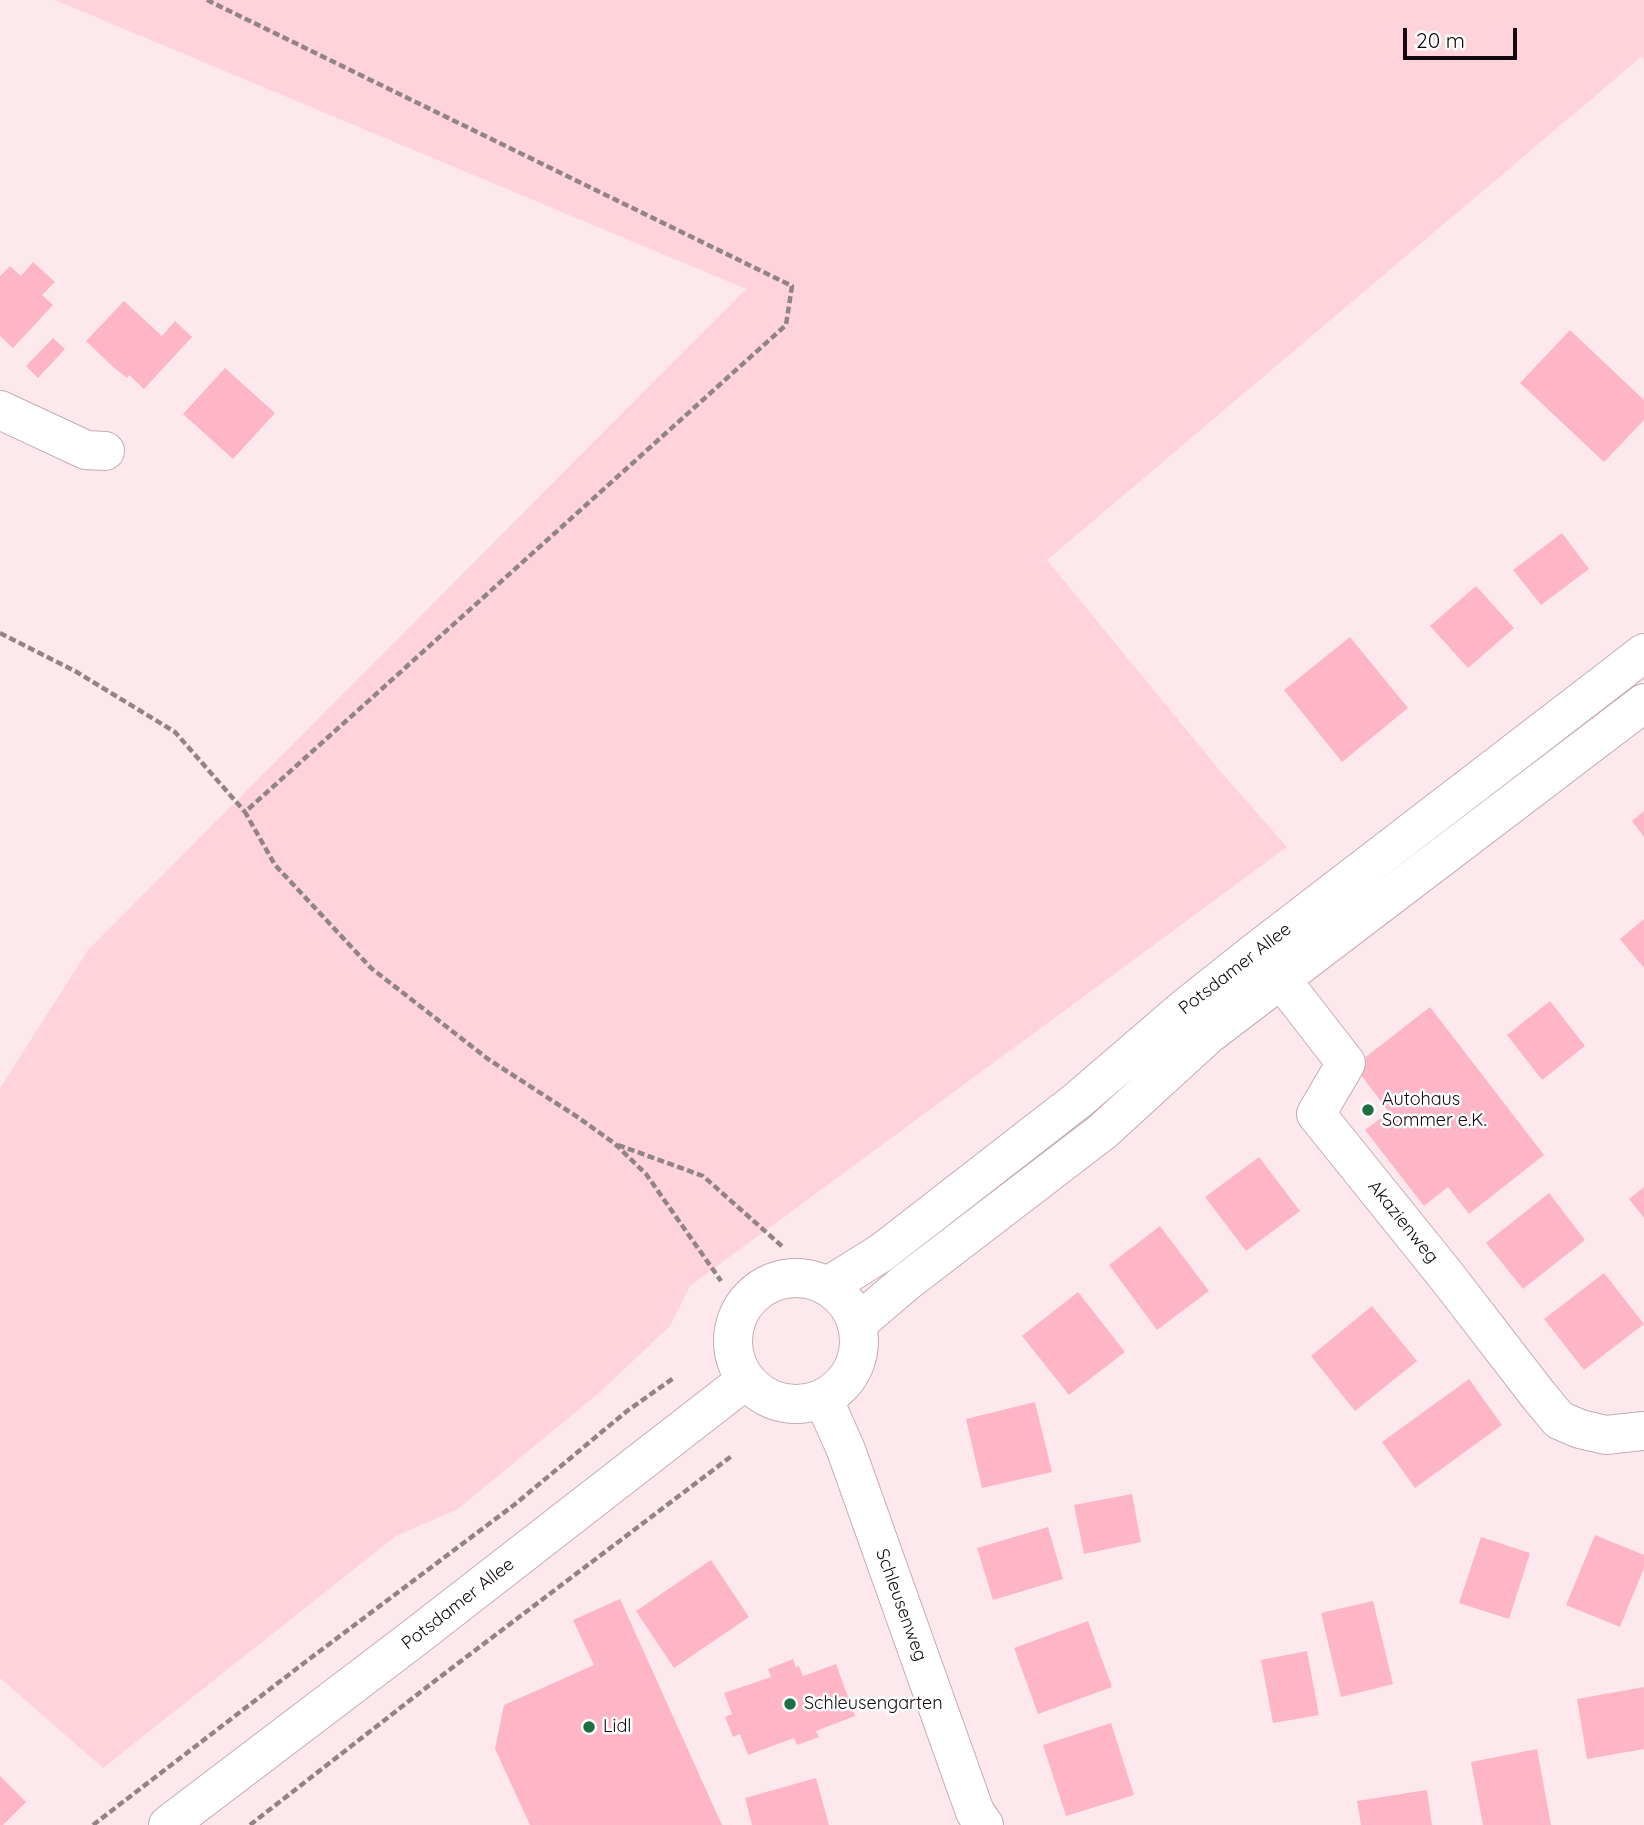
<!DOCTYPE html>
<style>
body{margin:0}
#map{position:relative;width:1644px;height:1825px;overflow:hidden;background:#fde9ed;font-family:Quicksand,sans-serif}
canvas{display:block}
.scale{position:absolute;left:1403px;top:28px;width:114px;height:32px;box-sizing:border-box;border:4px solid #11090b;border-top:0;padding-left:9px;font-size:21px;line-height:24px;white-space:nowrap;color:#11090b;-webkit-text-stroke:5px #fff;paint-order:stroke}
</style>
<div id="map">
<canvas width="1644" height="1825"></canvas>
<div class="scale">20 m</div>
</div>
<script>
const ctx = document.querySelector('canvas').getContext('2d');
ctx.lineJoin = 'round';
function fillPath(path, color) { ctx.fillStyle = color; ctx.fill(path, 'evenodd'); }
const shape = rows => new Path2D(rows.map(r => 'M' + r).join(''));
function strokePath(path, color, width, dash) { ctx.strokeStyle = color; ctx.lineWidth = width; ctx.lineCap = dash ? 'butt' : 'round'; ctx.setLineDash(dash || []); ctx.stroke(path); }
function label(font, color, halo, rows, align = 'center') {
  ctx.font = font + ' Quicksand,sans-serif'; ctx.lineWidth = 5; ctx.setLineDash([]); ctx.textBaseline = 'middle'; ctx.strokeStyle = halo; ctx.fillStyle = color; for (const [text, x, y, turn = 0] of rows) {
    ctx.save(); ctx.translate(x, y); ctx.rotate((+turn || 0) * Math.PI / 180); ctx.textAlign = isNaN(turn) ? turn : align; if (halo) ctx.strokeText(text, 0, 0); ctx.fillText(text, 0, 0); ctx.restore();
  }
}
fillPath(shape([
 [55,0,1644,0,1644,60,1641,57,1047,560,1221,772,1287,847,690,1286,670,1326,600,1392,458,1509,396,1536,103,1768,0,1678,0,1088,88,950,746,289]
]), '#ffd3dc');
fillPath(shape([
 [33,262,55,282,42,295,53,305,13,348,0,336,0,276,10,266,21,276],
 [124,301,162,336,175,321,192,337,144,389,129,375,127,378,112,366,86,341],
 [1570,330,1644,400,1644,420,1604,462,1520,383],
 [53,338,65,349,38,378,26,366],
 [225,368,275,413,233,459,183,414],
 [1562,533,1589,569,1541,605,1513,570],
 [1476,586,1514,628,1468,668,1430,626],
 [1350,637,1408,708,1342,762,1284,690],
 [1644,811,1644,837,1632,821],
 [1644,919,1644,968,1620,939],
 [1550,1001,1585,1046,1542,1080,1507,1035],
 [1430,1007,1544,1155,1469,1214,1448,1187,1424,1206,1365,1130,1389,1112,1354,1066],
 [1259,1157,1300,1211,1246,1251,1205,1197],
 [1644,1187,1644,1218,1629,1199],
 [1549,1193,1585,1240,1523,1289,1486,1243],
 [1160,1226,1209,1291,1157,1330,1109,1265],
 [1604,1273,1644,1324,1584,1370,1544,1319],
 [1078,1292,1125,1352,1069,1395,1022,1336],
 [1372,1306,1417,1361,1355,1411,1311,1356],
 [1469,1379,1502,1425,1415,1488,1382,1442],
 [1035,1402,1052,1472,982,1488,966,1419],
 [1132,1494,1141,1542,1084,1554,1074,1505],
 [1048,1527,1063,1579,993,1600,977,1548],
 [1595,1535,1644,1555,1644,1568,1620,1627,1566,1605],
 [1481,1537,1530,1553,1509,1619,1459,1603],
 [711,1560,749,1617,674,1668,636,1611],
 [620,1599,722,1825,530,1825,495,1749,504,1705,594,1665,573,1620],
 [1373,1601,1393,1684,1341,1697,1321,1613],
 [1088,1621,1112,1687,1038,1714,1014,1648],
 [1307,1651,1319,1715,1273,1723,1261,1660],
 [793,1659,796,1667,799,1666,803,1676,836,1664,855,1716,816,1731,819,1737,797,1745,794,1738,748,1755,740,1734,733,1737,725,1717,732,1714,724,1693,771,1677,768,1669],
 [1644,1687,1644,1749,1587,1759,1577,1699],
 [1111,1723,1134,1795,1066,1816,1043,1745],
 [1537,1749,1551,1825,1483,1825,1471,1762],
 [0,1776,26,1802,3,1825,0,1825],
 [816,1778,829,1825,752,1825,745,1798],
 [1427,1790,1432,1825,1361,1825,1357,1801]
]), '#feb6c6');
const minor = shape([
 [0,410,86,450,105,451],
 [1266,960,1346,1063,1316,1114,1448,1278,1539,1396,1559,1420,1580,1429,1606,1435,1644,1431],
 '733 1341a63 63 0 1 1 126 0a63 63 0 1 1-126 0Z',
 [828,1286,881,1253,1078,1100,1185,1008,1258,950,1644,653],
 [857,1324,905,1283,1102,1132,1208,1035,1644,703],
 [823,1398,846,1450,975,1812,984,1825],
 [168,1825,414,1638,746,1380]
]);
strokePath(minor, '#c4acb1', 40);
strokePath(shape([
 [207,0,792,286,786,325,245,812,275,865,371,968,488,1059,576,1116,614,1143,646,1174,721,1281],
 [0,633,75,671,175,732,245,812],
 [618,1145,703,1176,784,1248],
 [93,1825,304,1663,514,1505,627,1411,675,1377],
 [250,1825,436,1680,733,1455]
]), '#928386', 4.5, [7, 3.5]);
strokePath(minor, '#fff', 38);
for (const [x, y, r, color] of [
 [1368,1110,7,"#1d7041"],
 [790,1704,7,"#1d7041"],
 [589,1727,7,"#1d7041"]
]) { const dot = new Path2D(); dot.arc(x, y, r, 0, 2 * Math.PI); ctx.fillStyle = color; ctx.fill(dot); strokePath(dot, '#fff', 2.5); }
label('18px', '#11090b', '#fff', [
 ["Potsdamer Allee",1235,969,-38],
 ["Akazienweg",1403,1222,51],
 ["Potsdamer Allee",458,1604,-38],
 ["Schleusenweg",901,1605,70]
]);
label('18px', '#11090b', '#fff', [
 ["Autohaus",1382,1100],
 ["Sommer e.K.",1382,1121],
 ["Schleusengarten",804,1704],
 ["Lidl",603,1727]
], 'left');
</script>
